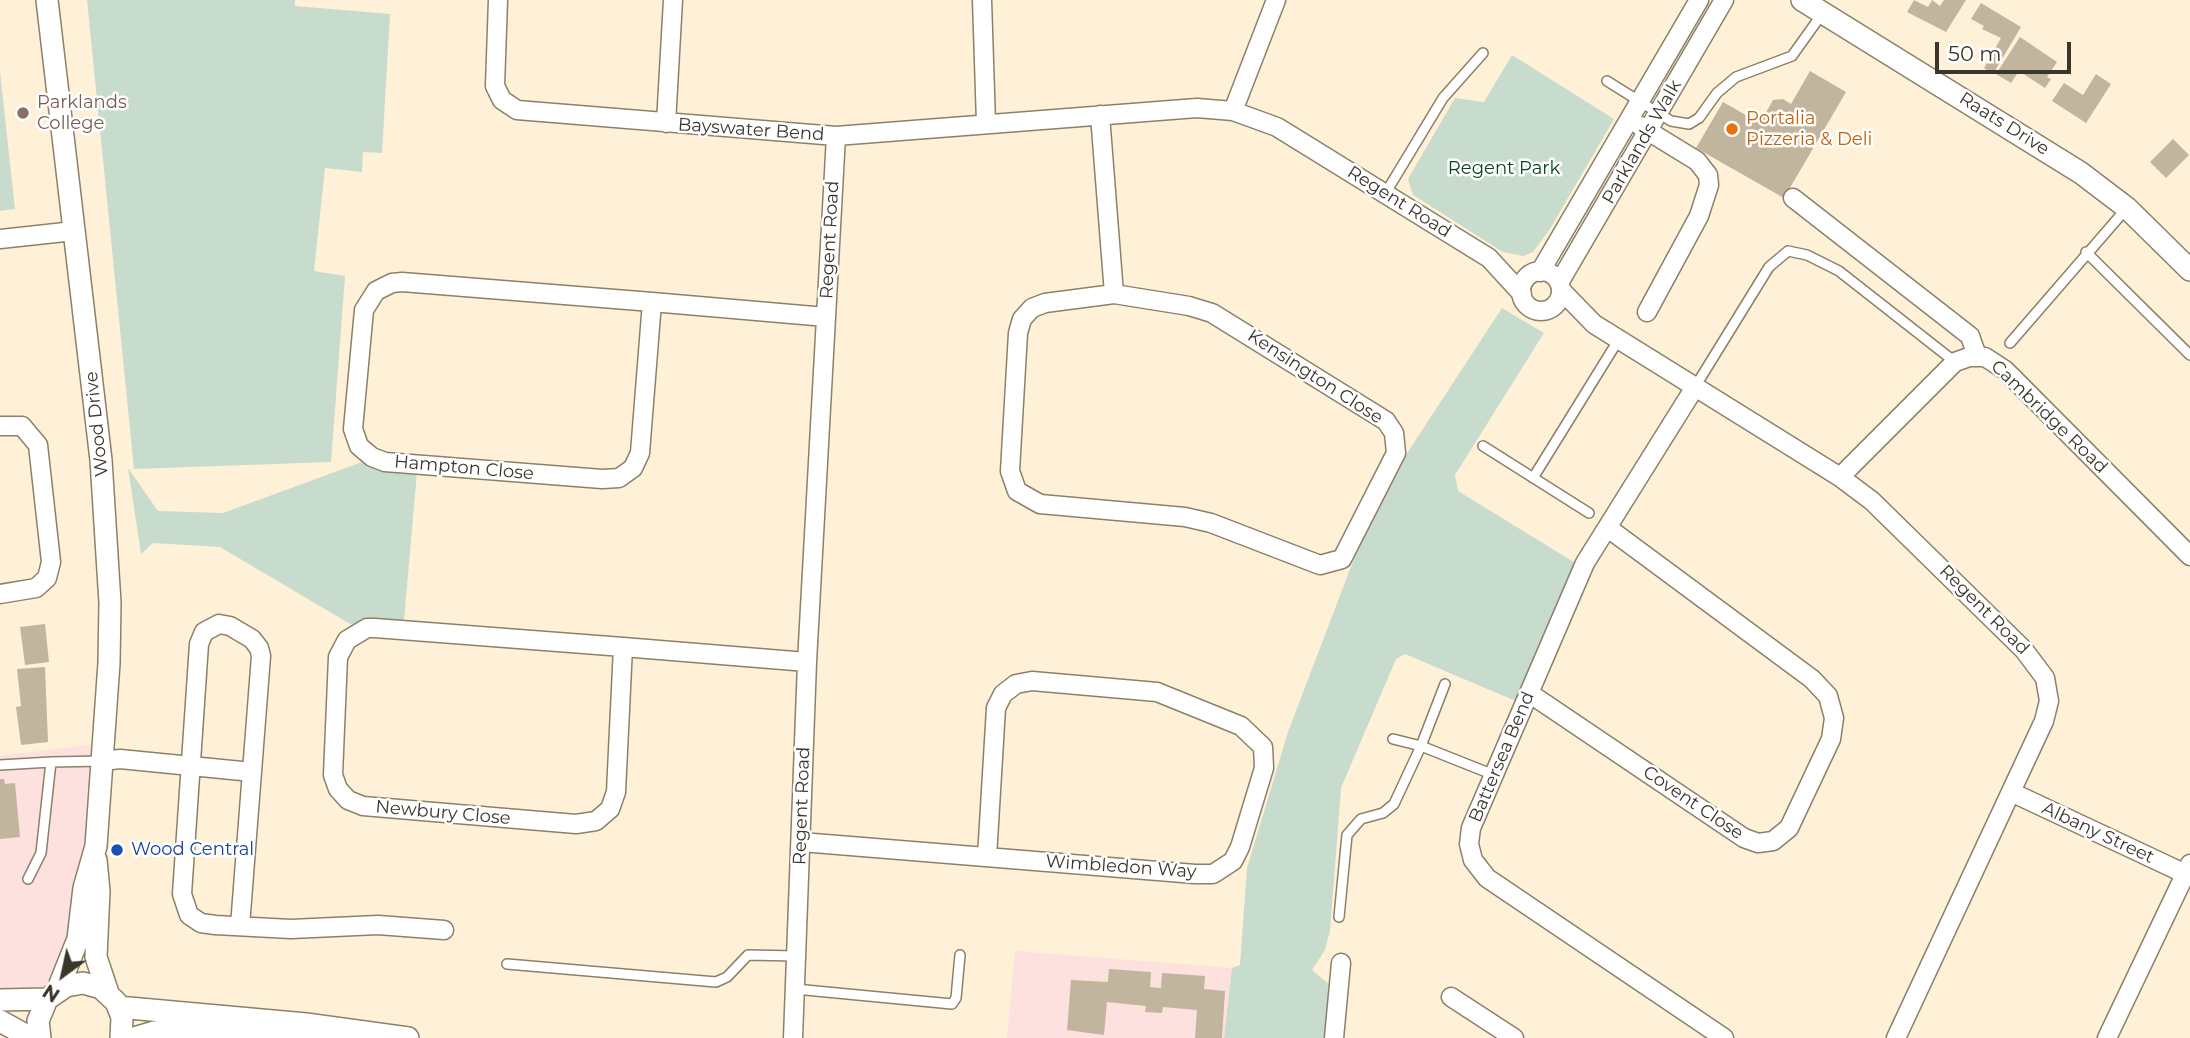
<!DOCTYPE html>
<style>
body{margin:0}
#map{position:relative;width:2190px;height:1038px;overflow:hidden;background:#fef1d7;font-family:Montserrat,sans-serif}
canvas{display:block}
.north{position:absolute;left:28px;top:940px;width:70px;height:70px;-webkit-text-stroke:5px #fff;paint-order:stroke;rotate:213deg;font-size:19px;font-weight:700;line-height:28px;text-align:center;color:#3b362c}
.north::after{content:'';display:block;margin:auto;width:24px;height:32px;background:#3b362c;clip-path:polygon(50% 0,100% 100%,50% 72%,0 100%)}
.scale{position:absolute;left:1935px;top:42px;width:136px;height:32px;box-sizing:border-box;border:4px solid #3b362c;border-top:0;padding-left:9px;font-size:21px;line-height:24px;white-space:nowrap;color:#3b362c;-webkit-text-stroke:5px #fff;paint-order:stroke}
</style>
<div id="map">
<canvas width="2190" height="1038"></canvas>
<div class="north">N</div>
<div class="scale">50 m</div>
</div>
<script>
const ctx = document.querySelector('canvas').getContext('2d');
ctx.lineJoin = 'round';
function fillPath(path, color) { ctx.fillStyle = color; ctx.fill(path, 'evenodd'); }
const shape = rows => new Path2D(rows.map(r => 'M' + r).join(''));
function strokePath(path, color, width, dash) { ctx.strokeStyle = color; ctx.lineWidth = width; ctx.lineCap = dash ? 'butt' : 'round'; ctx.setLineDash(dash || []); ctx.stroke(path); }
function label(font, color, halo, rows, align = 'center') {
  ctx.font = font + ' Montserrat,sans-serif'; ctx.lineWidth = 5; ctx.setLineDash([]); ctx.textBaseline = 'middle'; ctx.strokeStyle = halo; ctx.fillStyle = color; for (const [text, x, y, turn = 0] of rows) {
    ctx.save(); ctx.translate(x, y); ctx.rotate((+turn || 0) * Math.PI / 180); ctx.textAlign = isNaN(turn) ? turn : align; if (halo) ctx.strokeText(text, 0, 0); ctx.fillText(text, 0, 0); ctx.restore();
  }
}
fillPath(shape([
 [104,743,96,846,58,989,0,1000,0,756],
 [1015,951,1232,968,1224,1038,1007,1038]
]), '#fce1df');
fillPath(shape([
 [87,0,295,0,295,6,390,14,382,153,363,152,362,172,325,168,314,271,345,276,331,462,134,469],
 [1512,55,1614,119,1550,229,1533,252,1523,256,1503,252,1413,195,1408,179,1455,98,1484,102],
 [0,72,15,209,0,211],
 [1502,308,1544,333,1455,475,1458,491,1577,564,1518,702,1405,654,1396,659,1341,788,1330,931,1325,950,1312,970,1329,984,1327,1038,1224,1038,1232,968,1240,965,1247,868,1288,732,1355,556,1398,467],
 [362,462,379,469,417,472,404,620,363,619,357,628,220,547,153,543,141,554,128,468,158,511,223,513]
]), '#c7dccd');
fillPath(shape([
 [1914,0,1928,7,1932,0,1940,6,1944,0,1966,0,1946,32,1907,12],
 [1981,3,2021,27,1993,74,1984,68,2001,38,1982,29,1984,26,1971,19],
 [2020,37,2057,62,2047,77,2051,79,2045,88,2019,71,2011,83,1996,74],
 [1810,71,1846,92,1784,198,1696,148,1723,102,1760,123,1773,100,1783,99,1791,104],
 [2096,74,2111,84,2086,123,2052,101,2064,83,2083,95],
 [2173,139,2189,155,2166,178,2150,162],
 [45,624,49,662,25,665,20,627],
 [45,667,48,742,21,745,16,707,21,706,17,669],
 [0,779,4,779,5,784,15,783,20,837,0,839],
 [1109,969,1151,972,1150,987,1161,988,1162,973,1205,976,1204,989,1225,991,1222,1038,1195,1038,1197,1010,1163,1007,1162,1013,1145,1012,1146,1006,1107,1002,1104,1035,1067,1030,1071,980,1108,982]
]), '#c2b59d');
const service = shape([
 [1607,81,1671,121,1689,124,1699,118,1717,93,1736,77,1792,56,1822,14],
 [1385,194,1443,98,1483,53],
 [2086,252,2190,355],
 [2010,343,2126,209],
 [1695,387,1769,267,1788,251,1807,255,1839,271,1955,362],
 [1483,446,1589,513],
 [1533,478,1619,339],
 [1393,739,1421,746,1494,775],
 [0,765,51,762],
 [28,879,41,853,51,762,103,761],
 [1339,917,1347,835,1361,819,1383,813,1394,804,1421,746,1445,684],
 [507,964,716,982,727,977,748,955,796,956],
 [795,989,952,1004,956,998,960,955]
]);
const minor = shape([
 [498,0,495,86,502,100,517,110,836,136,1197,108,1233,111,1277,127,1489,258,1522,294],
 [982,0,986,123],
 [1233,111,1276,0],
 [1100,115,1114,294],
 [666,123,673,0],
 [1640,126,1697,161,1708,175,1709,185,1699,216,1647,312],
 [1793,198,1970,336,1977,356],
 [0,239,74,231],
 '1521 291a20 20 0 1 1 40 0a20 20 0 1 1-40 0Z',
 [1540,272,1699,0],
 [1559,283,1724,0],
 [1561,290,1594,324,1840,477,1872,501,2024,650,2045,678,2049,701,2044,721,1896,1038],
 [1114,294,1189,306,1212,313,1386,421,1394,433,1396,453,1342,559,1320,565,1211,523,1185,517,1040,504,1017,491,1010,471,1018,333,1022,319,1032,308,1045,303,1114,294],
 [652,302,640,453,633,468,619,478,602,479,385,462,372,457,359,446,353,429,364,310,376,291,392,283,402,282,652,302,826,317],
 [1695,387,1585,563,1471,828,1469,844,1473,860,1487,878,1724,1038],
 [0,426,22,426,38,445,51,562,47,578,36,588,0,594],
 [1840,477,1955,362,1969,357,1985,357,2005,370,2190,556],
 [623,647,616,792,610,809,596,821,576,824,363,806,348,800,338,789,333,775,338,657,347,640,367,628,375,628,623,647,807,662],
 [1529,693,1744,838,1758,843,1773,841,1789,828,1831,739,1834,718,1828,696,1812,679,1608,528],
 [103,761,120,759,252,772],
 [2011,792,2190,876],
 [801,842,1195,874,1213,874,1233,861,1240,847,1264,768,1263,747,1241,726,1157,692,1032,681,1016,684,1003,694,996,708,987,857],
 [240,926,261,656,259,648,252,639,230,626,219,624,204,632,199,644,182,894,189,915,201,923,215,925,291,929,378,925,444,930],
 [1451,997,1514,1038],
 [793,1038,807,662,836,136],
 [1334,1038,1341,963],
 [2107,1038,2190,864]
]);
const tertiary = shape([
 [47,0,101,460,110,603,109,663,96,846,84,888,78,939,58,989],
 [1802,0,2081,173,2127,208,2190,270],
 [96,860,99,891,96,957,108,993],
 [0,1000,47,999],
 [118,1007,306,1024,408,1038],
 [0,1021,31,1038],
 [40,1038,38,1021,47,999,66,986,83,983,101,988,116,1002,122,1017,121,1038],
 [134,1038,154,1032,170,1031,320,1038]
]);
strokePath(service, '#8c8069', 12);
strokePath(minor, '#8c8069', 21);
strokePath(tertiary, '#8c8069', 24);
strokePath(service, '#fff', 9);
strokePath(minor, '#fff', 18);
strokePath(tertiary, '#fff', 21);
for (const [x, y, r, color] of [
 [23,113,7,"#8d6e63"],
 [1732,129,7,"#e8710a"],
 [117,850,7,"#1a4fb4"]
]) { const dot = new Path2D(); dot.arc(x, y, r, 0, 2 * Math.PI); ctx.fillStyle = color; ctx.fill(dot); strokePath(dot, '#fff', 2.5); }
label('18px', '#785e54', '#fff', [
 ["Parklands",37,103],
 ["College",37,124]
], 'left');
label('18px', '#c56008', '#fff', [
 ["Portalia",1746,119],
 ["Pizzeria & Deli",1746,140]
], 'left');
label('18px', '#3b362c', '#fff', [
 ["Raats Drive",2004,124,32],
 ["Bayswater Bend",751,130,4],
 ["Parklands Walk",1642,142,-60],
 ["Regent Road",1399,202,32],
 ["Regent Road",830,240,-87],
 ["Kensington Close",1315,377,33],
 ["Cambridge Road",2049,417,44],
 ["Wood Drive",97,424,-96],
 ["Hampton Close",464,468,5],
 ["Regent Road",1984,610,45],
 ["Battersea Bend",1502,757,-67],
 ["Covent Close",1693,803,34],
 ["Regent Road",802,806,-88],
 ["Newbury Close",443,813,5],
 ["Albany Street",2098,833,25],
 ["Wimbledon Way",1121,867,4]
]);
label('18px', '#094225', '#fff', [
 ["Regent Park",1504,169]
]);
label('18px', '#164399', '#fff', [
 ["Wood Central",131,850]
], 'left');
</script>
